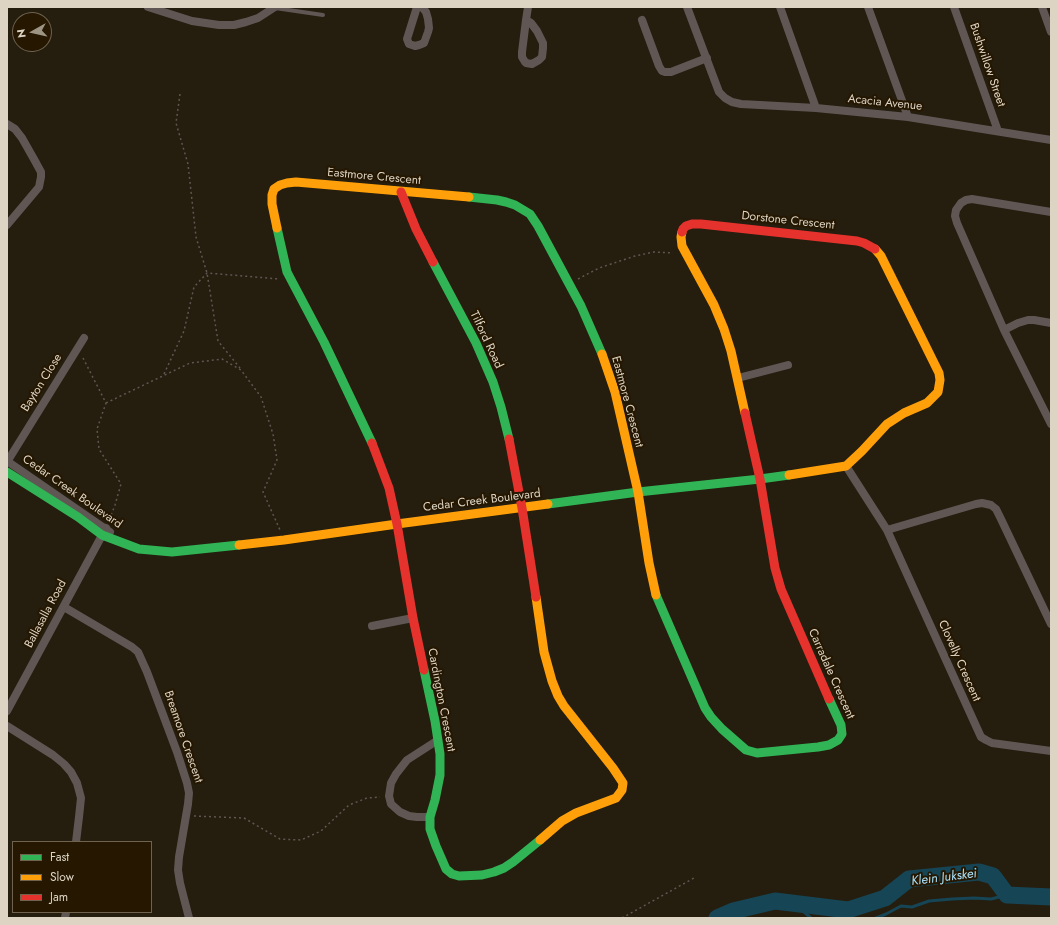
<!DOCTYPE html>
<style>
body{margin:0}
#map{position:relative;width:1058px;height:925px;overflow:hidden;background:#251d0e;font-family:Jost,sans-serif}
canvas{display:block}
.frame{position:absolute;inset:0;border:8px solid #ddd4c4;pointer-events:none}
.legend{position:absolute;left:12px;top:841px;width:140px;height:72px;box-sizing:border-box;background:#251700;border:1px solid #6f634e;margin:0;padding:5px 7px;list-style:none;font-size:12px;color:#ddd4c4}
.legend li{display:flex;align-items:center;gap:8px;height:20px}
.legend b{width:20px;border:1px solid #6f634e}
.north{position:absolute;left:12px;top:12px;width:40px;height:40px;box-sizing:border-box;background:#251700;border:1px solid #6f634e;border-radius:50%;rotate:262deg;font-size:11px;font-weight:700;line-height:16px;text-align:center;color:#ddd4c4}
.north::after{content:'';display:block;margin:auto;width:14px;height:18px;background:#9d9484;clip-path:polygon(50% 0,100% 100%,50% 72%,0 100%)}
</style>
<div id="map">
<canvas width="1058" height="925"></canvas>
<div class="frame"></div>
<ul class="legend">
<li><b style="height:5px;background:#30b455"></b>Fast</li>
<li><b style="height:5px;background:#ff9f0a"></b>Slow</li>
<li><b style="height:5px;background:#e5322d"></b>Jam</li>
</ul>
<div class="north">N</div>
</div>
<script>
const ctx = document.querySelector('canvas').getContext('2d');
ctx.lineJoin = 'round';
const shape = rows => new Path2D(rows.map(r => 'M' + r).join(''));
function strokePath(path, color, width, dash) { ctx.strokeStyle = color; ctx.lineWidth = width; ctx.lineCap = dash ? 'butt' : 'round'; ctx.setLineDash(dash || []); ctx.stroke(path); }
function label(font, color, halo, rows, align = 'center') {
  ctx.font = font + ' Jost,sans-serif'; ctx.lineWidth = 4; ctx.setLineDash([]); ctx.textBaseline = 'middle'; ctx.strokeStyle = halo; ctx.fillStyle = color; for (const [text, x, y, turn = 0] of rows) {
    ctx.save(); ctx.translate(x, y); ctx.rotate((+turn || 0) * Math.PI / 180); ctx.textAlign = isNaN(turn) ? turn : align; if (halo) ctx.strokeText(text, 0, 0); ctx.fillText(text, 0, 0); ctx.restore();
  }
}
strokePath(shape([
 [795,904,811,918],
 [876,918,886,914,901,906,912,907,929,901,952,899,974,898,991,899,1007,895]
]), '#164556', 3);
strokePath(shape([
 [717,918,733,911,775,901,848,910,885,898,909,879,979,872,993,876,1007,895,1051,897]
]), '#164556', 17);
strokePath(shape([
 [180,94,176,123,188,164,196,237,207,273,218,341,240,368],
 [578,279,599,268,635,256,654,252,673,253],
 [83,358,106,403,97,429,99,449,121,484,115,505,109,521],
 [164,374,184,331,194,287,207,273,279,279],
 [106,403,190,363,222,359,241,370,261,397,273,434,277,460,263,492,280,530],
 [194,816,244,818,280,839,301,840,321,831,349,805,367,798,380,797],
 [622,918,694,878]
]), '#5e5752', 1.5, [2, 3]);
strokePath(shape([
 [275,8,323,15]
]), '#605755', 4);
strokePath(shape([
 [148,7,192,21,219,25,234,25,246,22,258,18,275,7],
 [417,7,407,39,409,44,415,46,419,45,424,43,428,32,429,28,428,19,426,12,422,7],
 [687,7,719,92,725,98,732,102,741,104,816,108,908,117,1051,140],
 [780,7,816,108],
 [868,7,908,117],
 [954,7,998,131],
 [1042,7,1051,32],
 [526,20,531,23,537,31,543,43,543,48,542,57,539,60,532,64,526,63,525,62,522,57,522,52,526,20,528,7],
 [642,20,659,66,662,71,665,72,671,72,707,58],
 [7,124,15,129,22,138,35,161,41,172,41,177,39,187,7,225],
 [1051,212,972,199,966,200,961,203,956,210,955,216,957,223,1004,330,1051,424],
 [1004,330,1018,323,1028,320,1034,320,1051,323],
 [738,378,788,365],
 [7,461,110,532],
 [7,462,84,338],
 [846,466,887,530,981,737,986,740,992,743,1051,751],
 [887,530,976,504,982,503,991,505,996,509,1000,517,1051,624],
 [64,607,132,647,138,652,147,672,177,752,187,783,189,793,188,804,179,857,178,870,180,883,189,918],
 [372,626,413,618],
 [7,711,106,528],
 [7,726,53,755,64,764,71,772,77,783,81,798,79,817,76,842],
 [430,817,417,817,409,816,400,812,391,804,389,796,391,783,396,774,407,760,438,740],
 [65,918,66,912]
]), '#605755', 8);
strokePath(shape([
 [469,197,497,200,506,202,515,205,530,214,538,226,581,306,602,354],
 [277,228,287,272,324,342,372,443],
 [433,262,476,343,493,382,501,407,509,439],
 [7,472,78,517,102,535,139,549,172,552,239,545],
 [548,504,638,492,760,479,789,475],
 [656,595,705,708,711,717,722,729,746,750,757,753,818,747,829,745,838,740,842,734,841,725,829,699],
 [424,670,435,721,440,754,440,775,435,800,430,817,430,829,436,846,446,869,452,874,459,876,482,875,494,872,504,868,513,862,540,840]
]), '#30b455', 9);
strokePath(shape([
 [277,228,272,204,272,195,274,189,280,185,287,183,296,182,469,197],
 [682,232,681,237,682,246,714,305,724,329,731,351,745,413],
 [602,354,615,392,638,492,649,563,656,595],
 [789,475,846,466,862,451,887,424,904,413,927,403,938,392,940,380,939,373,881,256,875,249],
 [239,545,284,540,397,524,548,504],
 [536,597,544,652,552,681,558,696,564,706,613,768,623,783,622,790,616,798,576,813,562,821,540,840]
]), '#ff9f0a', 9);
strokePath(shape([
 [401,192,416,229,433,262],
 [682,232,683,229,686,226,692,224,701,224,857,241,864,243,875,249],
 [745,413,760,479,775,568,781,589,829,699],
 [509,439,522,508,536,597],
 [372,443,389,488,397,524,413,618,424,670]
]), '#e5322d', 9);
label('12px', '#ddd4c4', '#251700', [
 ["Bushwillow Street",987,65,71],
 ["Acacia Avenue",885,103,6],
 ["Eastmore Crescent",374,177,5],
 ["Dorstone Crescent",788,221,6],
 ["Tilford Road",486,340,65],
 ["Bayton Close",42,383,-58],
 ["Eastmore Crescent",627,402,75],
 ["Cedar Creek Boulevard",72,492,35],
 ["Cedar Creek Boulevard",482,501,-7],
 ["Ballasalla Road",46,614,-62],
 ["Clovelly Crescent",959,661,66],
 ["Carradale Crescent",831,674,66],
 ["Cardington Crescent",441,700,79],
 ["Breamore Crescent",183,737,71]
]);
label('italic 13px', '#abe1fa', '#251700', [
 ["Klein Jukskei",944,878,-7]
]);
</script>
